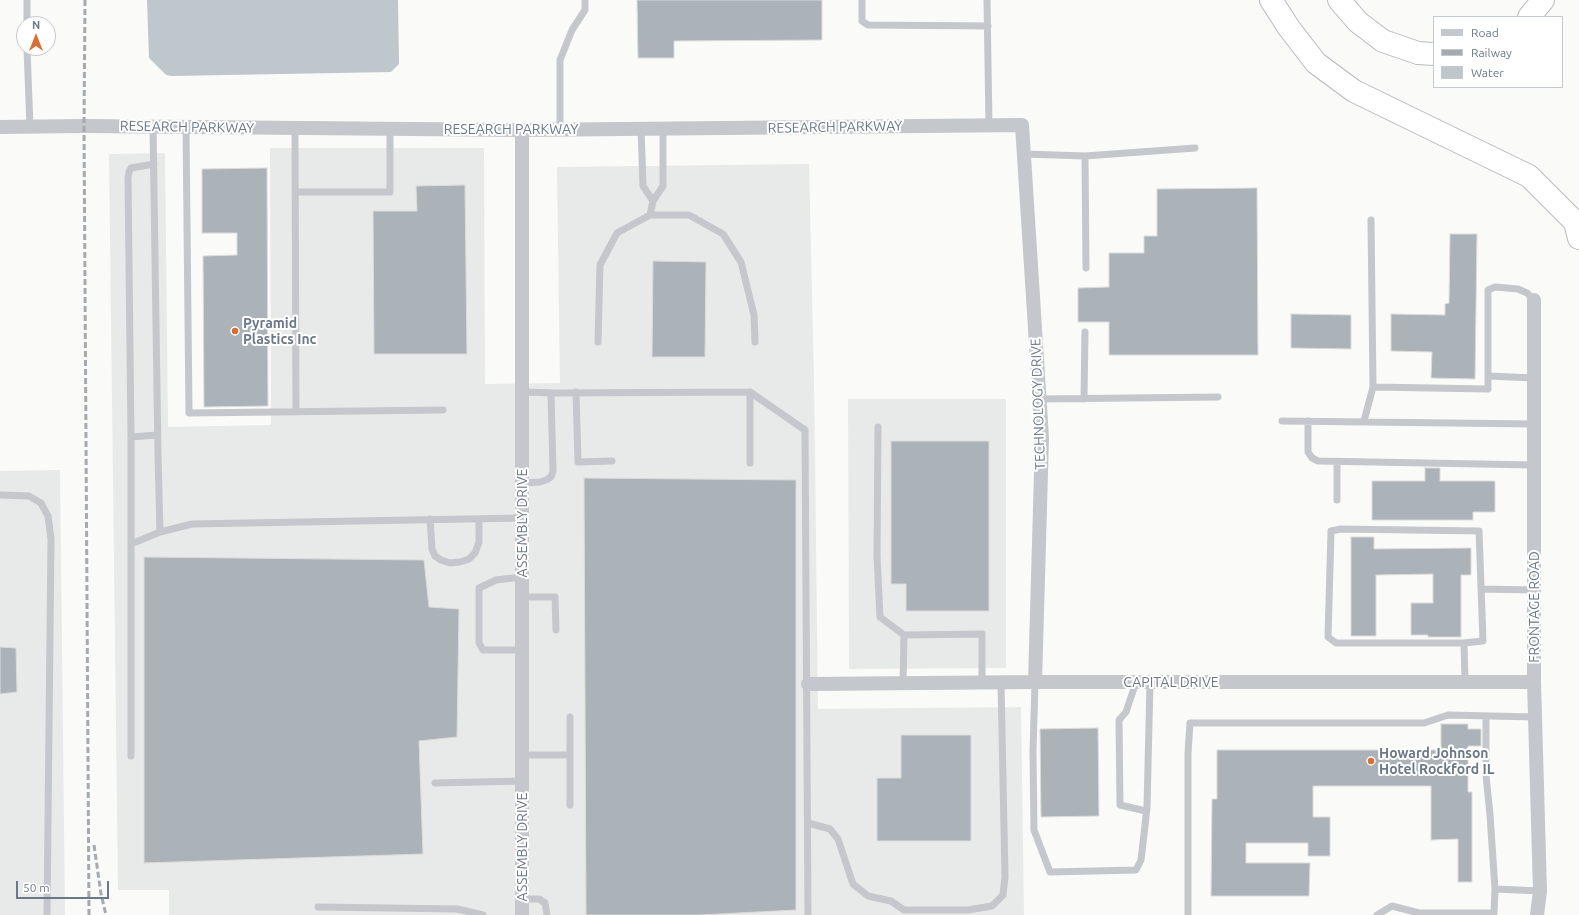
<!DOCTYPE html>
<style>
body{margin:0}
#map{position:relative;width:1579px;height:915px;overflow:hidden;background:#fafaf8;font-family:Ubuntu,sans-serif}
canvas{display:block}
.legend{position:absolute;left:1433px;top:16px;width:130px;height:72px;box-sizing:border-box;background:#fff;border:1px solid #c4c9cf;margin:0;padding:5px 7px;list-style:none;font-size:12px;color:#6b7887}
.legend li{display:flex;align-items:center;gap:8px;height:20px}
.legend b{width:20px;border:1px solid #c4c9cf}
.north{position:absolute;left:16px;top:16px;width:40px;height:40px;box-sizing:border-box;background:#fff;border:1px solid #c4c9cf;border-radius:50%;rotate:0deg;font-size:11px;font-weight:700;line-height:16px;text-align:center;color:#6b7887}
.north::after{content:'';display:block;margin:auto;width:14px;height:18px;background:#da6e37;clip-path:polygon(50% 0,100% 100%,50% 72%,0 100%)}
.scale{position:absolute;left:16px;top:881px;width:93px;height:18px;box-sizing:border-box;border:2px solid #6b7887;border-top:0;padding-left:5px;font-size:12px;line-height:14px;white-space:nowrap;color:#6b7887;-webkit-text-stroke:3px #fff;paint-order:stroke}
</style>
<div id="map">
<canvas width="1579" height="915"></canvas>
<ul class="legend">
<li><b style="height:5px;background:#c4c7cb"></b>Road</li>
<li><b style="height:5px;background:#a5aab0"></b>Railway</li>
<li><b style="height:11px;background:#bec7cc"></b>Water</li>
</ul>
<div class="north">N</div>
<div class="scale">50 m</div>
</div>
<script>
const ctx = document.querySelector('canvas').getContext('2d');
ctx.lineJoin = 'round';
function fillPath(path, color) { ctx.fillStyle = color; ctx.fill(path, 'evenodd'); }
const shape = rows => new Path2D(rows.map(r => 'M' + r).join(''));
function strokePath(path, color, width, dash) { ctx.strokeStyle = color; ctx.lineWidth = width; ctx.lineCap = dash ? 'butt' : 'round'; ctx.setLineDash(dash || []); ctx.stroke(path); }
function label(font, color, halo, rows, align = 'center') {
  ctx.font = font + ' Ubuntu,sans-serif'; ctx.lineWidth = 4; ctx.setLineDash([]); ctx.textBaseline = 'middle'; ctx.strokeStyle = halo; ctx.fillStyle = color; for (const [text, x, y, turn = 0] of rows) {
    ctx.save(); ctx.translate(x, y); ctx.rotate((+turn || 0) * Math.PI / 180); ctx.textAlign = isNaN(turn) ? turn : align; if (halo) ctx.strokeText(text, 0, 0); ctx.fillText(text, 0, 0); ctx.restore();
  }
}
fillPath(shape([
 [270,148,484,148,485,384,560,383,557,167,809,164,814,380,818,709,1021,707,1024,915,169,915,169,890,118,890,109,154,165,153,168,427,271,425],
 [848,399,1006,399,1006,668,849,669],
 [60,470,65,915,0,915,0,471]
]), '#e8e9e9');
fillPath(shape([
 [147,0,398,0,399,64,391,72,171,76,166,75,149,58]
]), '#bec7cc');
const building = shape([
 [637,0,822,0,822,40,674,41,674,58,638,58,637,0],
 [267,168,268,406,204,407,203,256,237,255,237,233,202,233,202,169,267,168],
 [465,185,467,354,374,354,373,211,417,211,416,186,465,185],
 [1257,188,1258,355,1109,355,1109,322,1078,322,1078,288,1109,287,1109,253,1144,253,1144,236,1157,236,1157,189,1257,188],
 [1450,234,1477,234,1475,379,1431,378,1432,352,1391,351,1391,314,1445,315,1445,304,1449,303,1450,234],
 [653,261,706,262,705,357,652,357,653,261],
 [1291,314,1351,315,1351,349,1291,348,1291,314],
 [891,441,989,441,989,611,906,611,906,584,891,584,891,441],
 [1425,468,1440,468,1440,481,1495,481,1495,512,1473,512,1473,520,1372,520,1372,481,1425,481,1425,468],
 [584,478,796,480,796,910,700,915,586,915,584,478],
 [1351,537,1374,537,1374,549,1471,548,1471,575,1461,575,1461,637,1428,637,1428,635,1411,635,1411,603,1433,603,1433,574,1376,575,1376,636,1351,636,1351,537],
 [144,557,424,560,429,607,459,609,457,737,419,741,423,854,144,863,144,557],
 [0,647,16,648,17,692,0,694,0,647],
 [1441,724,1468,724,1468,729,1481,729,1481,746,1468,746,1468,792,1472,792,1472,882,1458,882,1458,839,1431,840,1431,786,1313,786,1313,817,1330,817,1330,856,1308,856,1308,843,1246,843,1246,863,1310,863,1309,896,1211,896,1212,799,1217,799,1217,750,1441,750,1441,724],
 [1098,728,1099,816,1041,817,1040,729,1098,728],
 [901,735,971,735,971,841,877,841,877,778,901,778,901,735]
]);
fillPath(building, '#abb2b8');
strokePath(building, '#dbdcda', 1);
const highway = shape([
 [1271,0,1289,28,1316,63,1354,91,1529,176,1575,222,1579,238],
 [1339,0,1358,22,1383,41,1418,53,1434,54],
 [1529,17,1543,0]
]);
strokePath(highway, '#b7babe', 24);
strokePath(shape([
 [27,0,27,24],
 [862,0,862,21,868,25,988,26],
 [987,0,989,126],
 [27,48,30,127],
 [153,126,158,455,160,532,192,524,522,518],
 [186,127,189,413,443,410],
 [295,128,296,411],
 [641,129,643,186,653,201,663,186,663,129],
 [560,130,560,60,572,30,585,10,585,0],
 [1024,154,1085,156],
 [295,192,390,192,390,129],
 [650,215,689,215,723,234,741,262,754,315,755,342],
 [1371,220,1373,387,1488,389,1488,290,1495,287,1518,289,1527,293,1534,300],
 [1086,268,1085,156,1195,148],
 [598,342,600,265,617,233,650,215,653,201],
 [1488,376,1534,378],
 [522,392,557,393,750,392,750,463],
 [576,392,578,462,612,461],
 [750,392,805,430,808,915],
 [1039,399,1218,397],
 [1084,399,1085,332],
 [1282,421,1534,424],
 [1308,421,1308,452,1312,458,1318,461,1534,465],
 [1364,421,1373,387],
 [878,427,877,556,880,617,904,635],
 [131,437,128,178,129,172,131,168,154,164],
 [1337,462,1337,500],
 [522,483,540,482,546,480,551,477,553,471,551,393],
 [0,495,29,496,41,503,48,516,51,539,47,915],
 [430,519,432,549,435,556,441,560,450,563,460,562,469,559,475,553,479,542,479,519],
 [131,544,131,437,157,435],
 [522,577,496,580,479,588,479,643,483,650,522,650],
 [1481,589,1534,590],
 [522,597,555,597,556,630],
 [1464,643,1483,641,1479,531,1341,529,1331,531,1328,637,1336,643,1464,643,1465,682],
 [1035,682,1033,752,1034,830,1050,872,1136,870,1141,860,1147,808,1150,682],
 [1136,682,1126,712,1119,720,1120,805,1146,811],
 [903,684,904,635,982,634,982,683],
 [1486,716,1486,775,1490,815,1495,889,1540,891],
 [570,717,570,755],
 [522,755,570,755,570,805],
 [131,756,131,544,160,532],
 [435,783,522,781],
 [808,823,830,829,838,839,853,884,868,896,891,901,904,910,968,910,992,906,1003,895,1005,877,1001,683],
 [522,899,539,899,545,903,547,915],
 [318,907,457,909,483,915],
 [1188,915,1188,753,1190,723,1424,723,1448,715,1535,717],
 [1377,915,1392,906,1419,913,1494,913,1495,889]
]), '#c4c7cb', 7);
strokePath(shape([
 [0,127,84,126,522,130,1022,125,1042,438,1035,682],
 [522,130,522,915],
 [1534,300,1534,682,1540,891,1537,915],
 [808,684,1035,682,1534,682]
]), '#c4c7cb', 14);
strokePath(highway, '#fff', 22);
strokePath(shape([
 [85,0,84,126,89,915],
 [94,845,101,894,106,915]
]), '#a5aab0', 3, [6, 3]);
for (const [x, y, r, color] of [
 [235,331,4,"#da6e37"],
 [1371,761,4,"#da6e37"]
]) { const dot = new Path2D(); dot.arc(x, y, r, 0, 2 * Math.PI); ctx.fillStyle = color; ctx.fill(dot); strokePath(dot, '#fff', 1.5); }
label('14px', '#6b7887', '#fff', [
 ["RESEARCH PARKWAY",187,127,1],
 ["RESEARCH PARKWAY",835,127,-1],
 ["RESEARCH PARKWAY",511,129],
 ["TECHNOLOGY DRIVE",1038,404,-92],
 ["ASSEMBLY DRIVE",522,523,-90],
 ["FRONTAGE ROAD",1534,607,-90],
 ["CAPITAL DRIVE",1171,682],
 ["ASSEMBLY DRIVE",522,847,-90]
]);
label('bold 14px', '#6b7887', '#fff', [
 ["Pyramid",243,323],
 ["Plastics Inc",243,339],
 ["Howard Johnson",1379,753],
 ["Hotel Rockford IL",1379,769]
], 'left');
</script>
